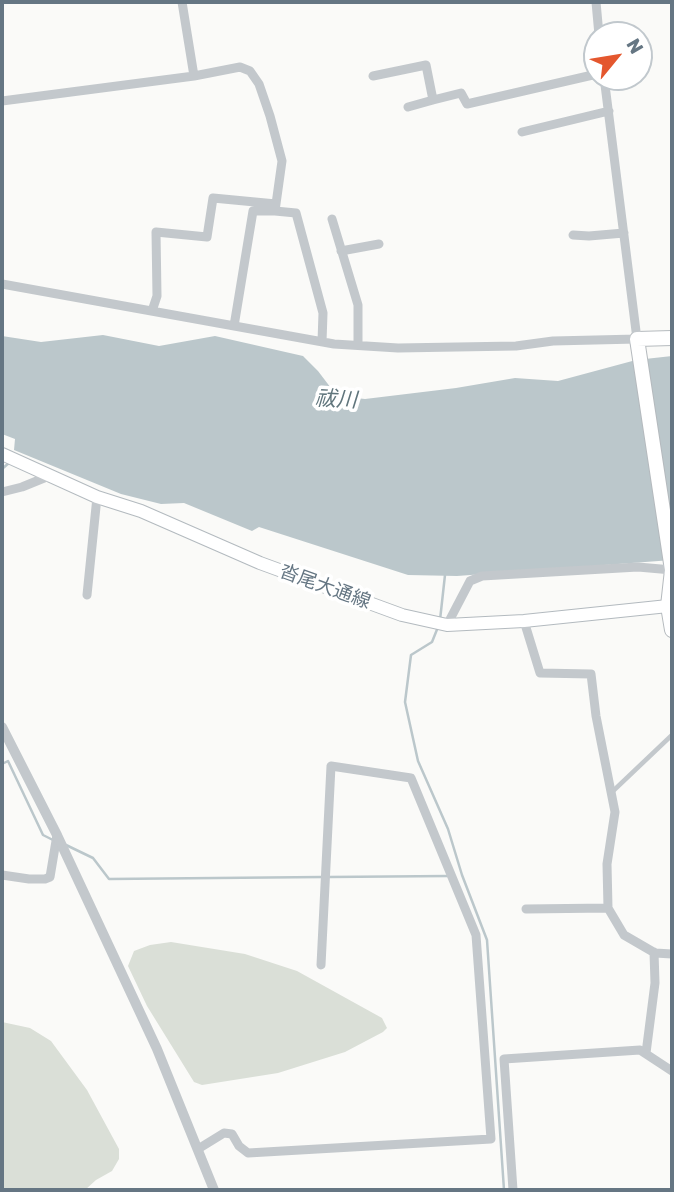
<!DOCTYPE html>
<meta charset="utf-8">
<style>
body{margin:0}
#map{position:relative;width:674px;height:1192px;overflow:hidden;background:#fafaf8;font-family:Rubik,sans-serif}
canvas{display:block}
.frame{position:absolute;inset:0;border:4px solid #657683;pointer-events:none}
.north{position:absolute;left:583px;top:21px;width:70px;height:70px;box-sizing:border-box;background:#fff;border:2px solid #c1c8cd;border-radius:50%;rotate:60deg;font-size:19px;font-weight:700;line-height:28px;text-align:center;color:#657683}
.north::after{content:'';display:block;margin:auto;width:24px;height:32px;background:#e4572e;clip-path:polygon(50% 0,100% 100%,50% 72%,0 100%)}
</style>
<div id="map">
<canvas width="674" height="1192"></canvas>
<div class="frame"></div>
<div class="north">N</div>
</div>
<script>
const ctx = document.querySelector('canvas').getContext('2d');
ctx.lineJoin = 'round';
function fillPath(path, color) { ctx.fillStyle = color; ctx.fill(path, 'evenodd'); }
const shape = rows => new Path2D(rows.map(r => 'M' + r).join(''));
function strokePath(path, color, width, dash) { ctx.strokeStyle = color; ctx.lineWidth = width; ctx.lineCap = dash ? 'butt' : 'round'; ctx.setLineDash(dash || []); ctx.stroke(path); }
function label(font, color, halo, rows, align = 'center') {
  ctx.font = font + ' Rubik,"Noto Sans JP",sans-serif'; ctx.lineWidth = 7; ctx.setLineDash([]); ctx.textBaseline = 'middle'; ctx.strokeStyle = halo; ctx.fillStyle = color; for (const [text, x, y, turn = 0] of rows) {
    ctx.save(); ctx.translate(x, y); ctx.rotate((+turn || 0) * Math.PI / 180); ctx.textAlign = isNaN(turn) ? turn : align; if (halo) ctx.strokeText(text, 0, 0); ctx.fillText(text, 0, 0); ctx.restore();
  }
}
fillPath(shape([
 [171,942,245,954,297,971,382,1018,387,1028,383,1032,345,1052,278,1073,202,1085,194,1082,147,1006,128,966,134,951,150,945],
 [2,1022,30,1028,51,1041,87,1090,119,1149,119,1159,112,1171,96,1180,85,1190,2,1190]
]), '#dadfd7');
fillPath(shape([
 [103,335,159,346,215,336,303,356,318,371,337,396,365,399,456,388,515,378,558,381,636,360,672,356,672,560,457,576,408,575,259,527,252,531,184,503,161,504,121,494,14,450,15,439,2,434,2,336,41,342]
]), '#bbc7cb');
strokePath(shape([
 [2,469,10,462],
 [440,620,445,575],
 [438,627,432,642,411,655,405,702,418,761,448,829,462,875,487,940,504,1190],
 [2,764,8,761,43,835,53,840],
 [66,845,93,858,109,879,322,877],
 [329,877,448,876]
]), '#bbc7cb', 2.5);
const secondary = shape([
 [2,454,97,497,141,511,260,563,402,615,447,625,524,621,668,606]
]);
const primary = shape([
 [672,338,637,339,672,570,668,606,672,630]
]);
strokePath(secondary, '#b3babf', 14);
strokePath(primary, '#b5babe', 16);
strokePath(shape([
 [612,792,672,735]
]), '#c3c8cc', 4.5);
strokePath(shape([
 [182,2,194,76],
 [596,2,599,35],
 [373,76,426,65,433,100,461,93,467,104,597,74],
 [2,101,194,76,240,67,250,71,259,84,270,116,282,161,275,211,253,211,234,326],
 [408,107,433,100],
 [522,132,609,111],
 [275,211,296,213,323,313,322,342],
 [332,219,358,305,358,345],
 [573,235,589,236,624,233],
 [341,251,379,244],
 [2,284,334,344,398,348,516,346,553,341,637,339,604,77],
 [152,311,157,296,156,232,207,237,213,198,276,204],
 [2,492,22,487,49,476],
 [87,595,97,497],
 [524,621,540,673,591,674,596,716,615,812,607,864,608,908,624,935,655,953,672,954],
 [447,625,470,581,482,576,638,567,672,570],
 [2,875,29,879,45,879,50,877,57,835],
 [526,909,608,908],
 [646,1053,655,983,654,952],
 [198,1149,224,1133,232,1134,239,1146,248,1153,491,1139,476,935,411,778,331,766,321,965],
 [513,1190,504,1059,640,1050,672,1071]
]), '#c3c8cc', 9);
strokePath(shape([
 [2,727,57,835,157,1049,214,1190]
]), '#c3c8cc', 10);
strokePath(secondary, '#fff', 12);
strokePath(primary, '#fff', 14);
label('19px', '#657683', '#fff', [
 ["沓尾大通線",325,587,20]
]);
label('italic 21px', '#60757c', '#fff', [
 ["祓川",336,400,3]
]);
</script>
